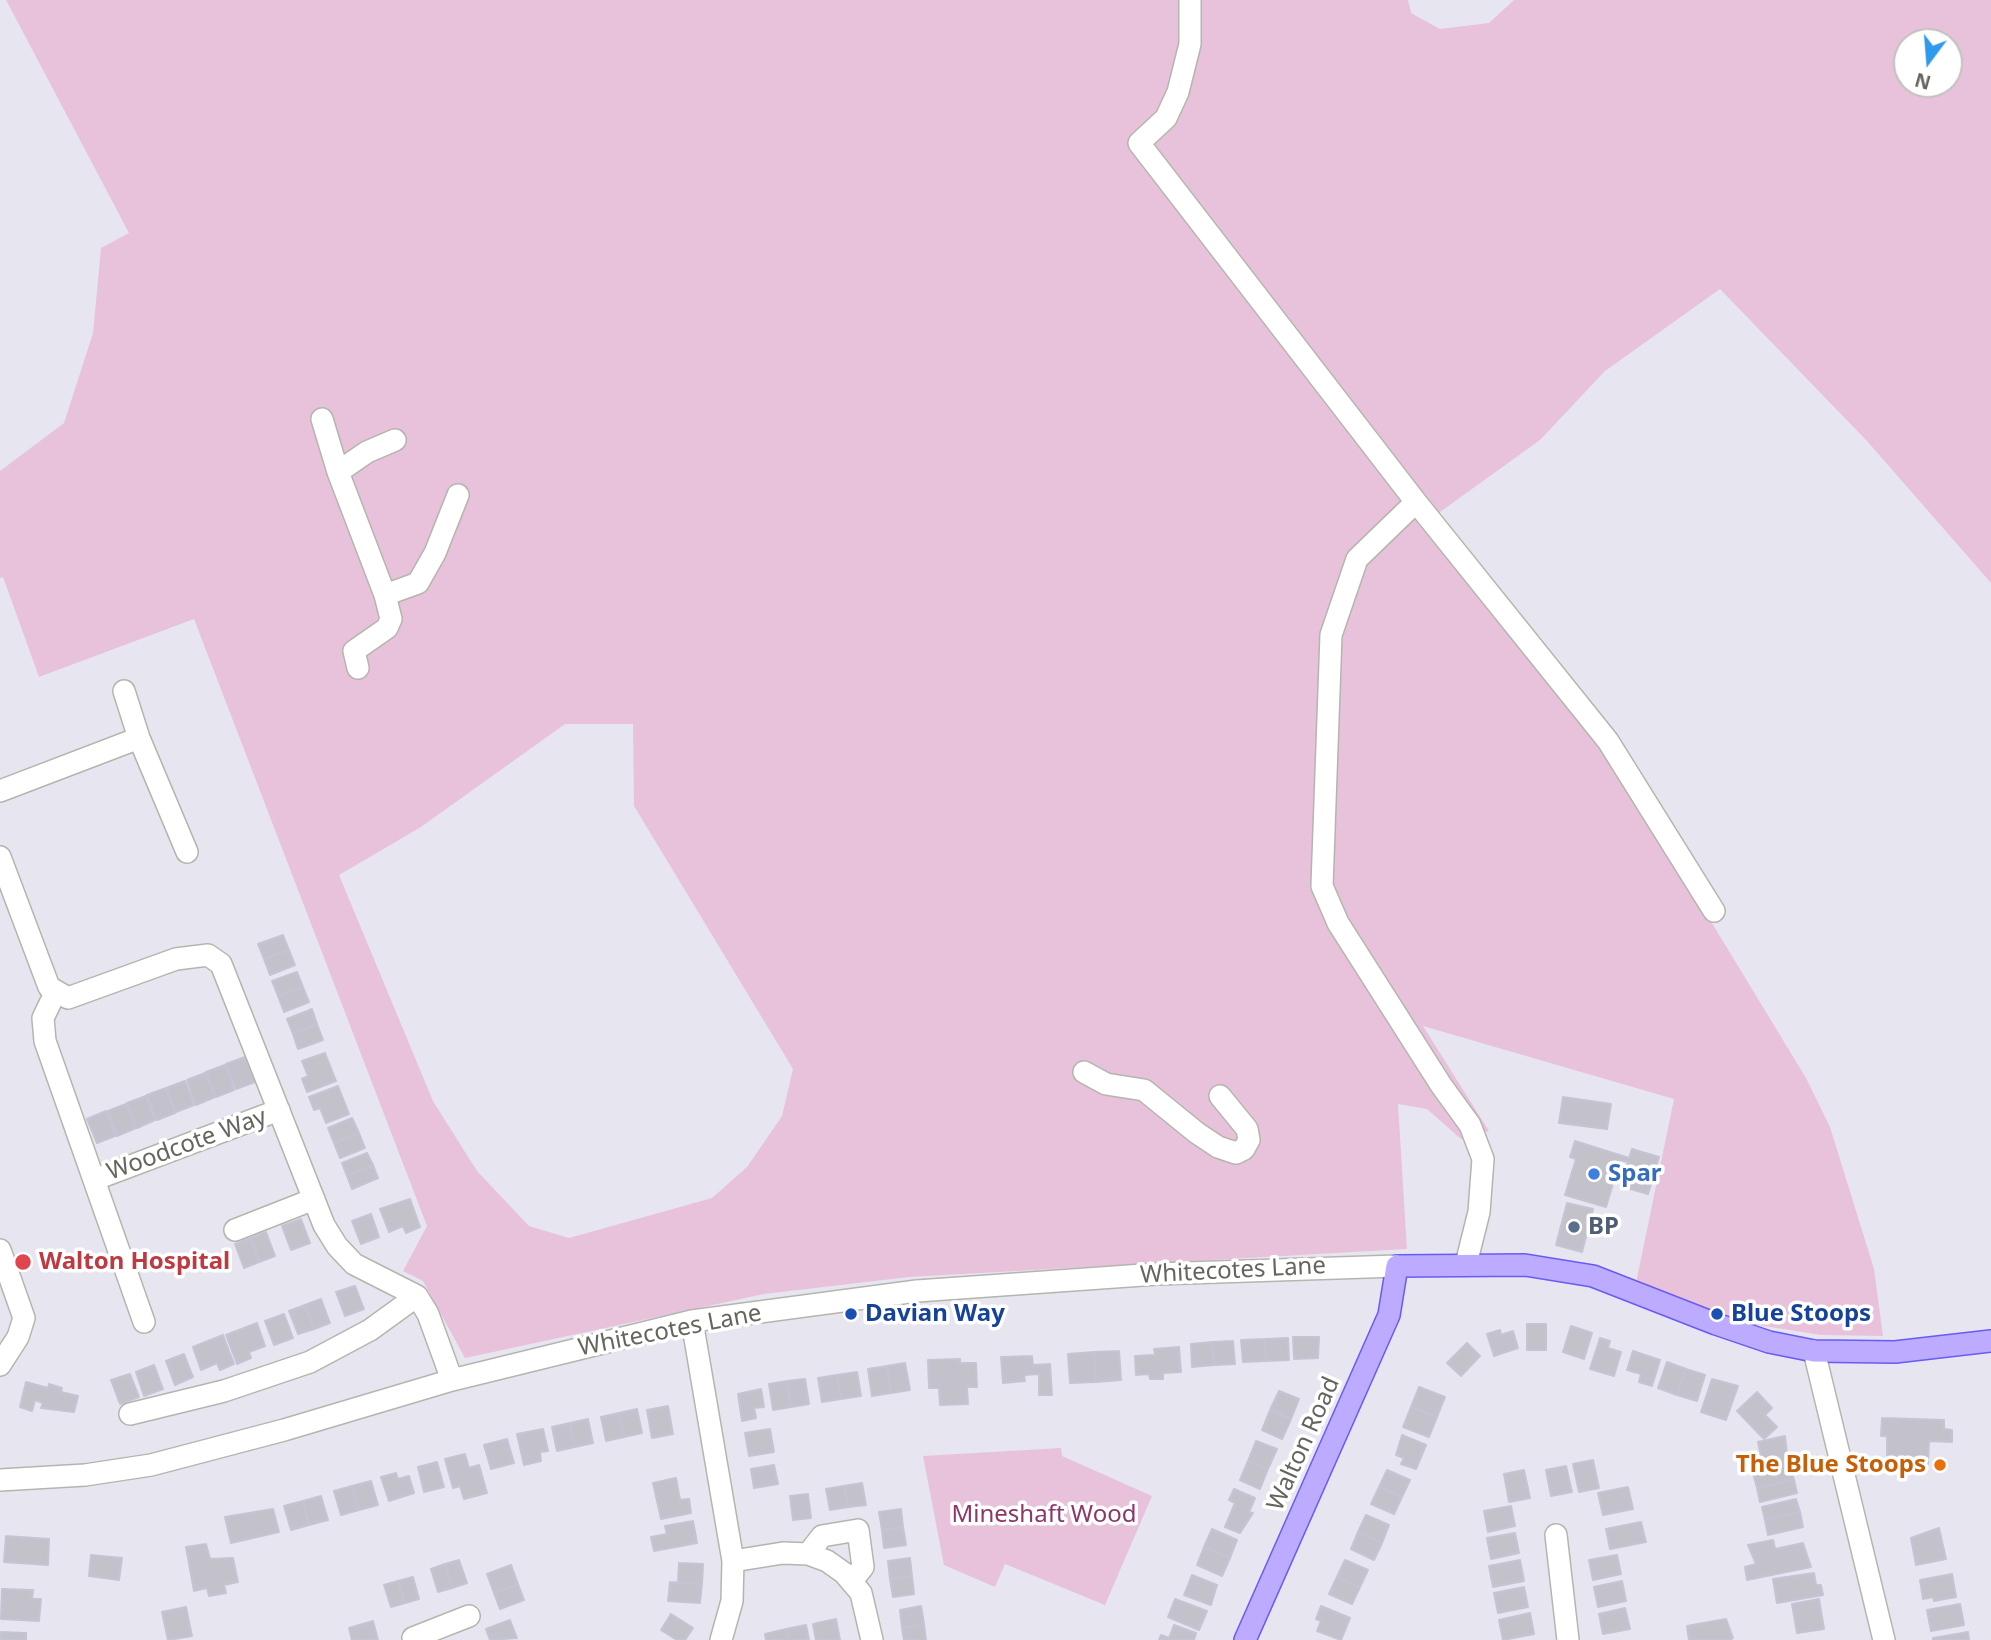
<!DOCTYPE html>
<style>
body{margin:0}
#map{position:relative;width:1991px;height:1640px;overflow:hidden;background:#e7e6f0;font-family:"Noto Sans",sans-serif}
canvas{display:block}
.north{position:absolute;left:1893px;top:28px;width:70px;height:70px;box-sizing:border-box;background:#fff;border:2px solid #c2c1be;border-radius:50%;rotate:196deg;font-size:19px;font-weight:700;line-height:28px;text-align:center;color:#66655d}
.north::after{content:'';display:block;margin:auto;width:24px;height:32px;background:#2f99ec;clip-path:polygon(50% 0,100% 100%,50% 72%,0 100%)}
</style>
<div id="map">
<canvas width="1991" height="1640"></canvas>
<div class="north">N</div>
</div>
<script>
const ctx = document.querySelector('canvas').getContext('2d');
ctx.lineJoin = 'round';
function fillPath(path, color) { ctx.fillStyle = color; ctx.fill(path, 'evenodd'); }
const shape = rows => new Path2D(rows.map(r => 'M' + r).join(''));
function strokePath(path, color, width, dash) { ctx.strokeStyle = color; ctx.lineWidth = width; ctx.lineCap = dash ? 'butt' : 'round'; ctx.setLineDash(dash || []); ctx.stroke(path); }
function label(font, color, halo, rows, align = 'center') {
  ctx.font = font + ' "Noto Sans",sans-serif'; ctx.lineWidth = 7; ctx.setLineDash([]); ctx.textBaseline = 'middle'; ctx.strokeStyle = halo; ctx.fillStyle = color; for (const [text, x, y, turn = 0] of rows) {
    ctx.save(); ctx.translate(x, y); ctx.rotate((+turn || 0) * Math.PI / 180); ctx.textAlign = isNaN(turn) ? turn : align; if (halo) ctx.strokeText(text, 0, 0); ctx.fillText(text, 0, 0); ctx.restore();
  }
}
fillPath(shape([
 [6,0,1408,0,1411,13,1440,29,1489,23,1514,0,1991,0,1991,583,1867,441,1720,289,1605,371,1540,440,1440,512,1418,524,1466,576,1602,742,1806,1078,1830,1127,1874,1269,1883,1336,1821,1335,1739,1322,1636,1283,1674,1099,1423,1026,1489,1131,1461,1139,1427,1109,1398,1104,1407,1249,909,1277,764,1294,465,1358,423,1281,403,1271,427,1226,194,619,39,677,3,577,0,578,0,471,64,423,93,333,101,248,129,233],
 [1907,42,1949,42,1949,84,1907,84],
 [565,724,633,724,634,806,793,1069,782,1116,747,1167,712,1198,569,1238,529,1226,477,1171,433,1101,339,875,421,827],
 [1061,1448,1062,1456,1152,1496,1105,1605,1005,1564,995,1587,944,1565,923,1456]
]), '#e7c2da');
const building = shape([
 [283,935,289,950,264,959,258,944,283,935],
 [289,950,295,965,270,975,264,959,289,950],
 [297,972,303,987,278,996,272,981,297,972],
 [303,987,309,1002,284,1012,278,996,303,987],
 [312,1009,317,1024,293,1034,287,1019,312,1009],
 [317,1024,323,1040,298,1049,293,1034,317,1024],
 [325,1053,336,1081,307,1092,302,1079,308,1076,302,1061,325,1053],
 [245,1057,255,1082,236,1089,226,1064,245,1057],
 [225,1065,234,1090,216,1097,206,1072,225,1065],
 [205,1073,215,1097,196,1105,187,1080,205,1073],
 [185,1081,194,1105,176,1112,166,1088,185,1081],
 [338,1086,349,1114,326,1123,320,1108,314,1110,309,1097,338,1086],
 [166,1088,175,1113,157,1120,147,1095,166,1088],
 [146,1096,155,1120,137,1128,127,1103,146,1096],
 [1563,1097,1611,1104,1607,1129,1559,1123,1563,1097],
 [126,1104,136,1128,117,1136,108,1111,126,1104],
 [106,1111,115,1136,97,1143,87,1119,106,1111],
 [352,1118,359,1133,334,1143,328,1128,352,1118],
 [359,1133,365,1148,340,1158,334,1143,359,1133],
 [1575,1141,1629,1158,1632,1149,1659,1157,1648,1194,1620,1186,1628,1162,1620,1160,1606,1207,1565,1195,1576,1159,1570,1157,1575,1141],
 [367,1153,373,1165,347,1176,342,1163,367,1153],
 [373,1165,378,1178,352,1189,347,1176,373,1165],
 [410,1199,420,1227,406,1233,403,1226,389,1232,380,1209,410,1199],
 [1567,1203,1593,1209,1582,1252,1556,1245,1567,1203],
 [371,1214,379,1237,361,1244,352,1221,371,1214],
 [301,1219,310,1243,291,1250,282,1226,301,1219],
 [266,1232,275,1256,259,1262,251,1238,266,1232],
 [251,1238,259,1262,244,1268,235,1244,251,1238],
 [355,1286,364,1309,345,1316,336,1292,355,1286],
 [321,1299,330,1323,314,1329,305,1305,321,1299],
 [305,1305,314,1329,298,1334,289,1311,305,1305],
 [284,1314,293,1338,274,1345,265,1321,284,1314],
 [257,1323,265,1346,249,1352,251,1358,237,1364,226,1335,257,1323],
 [1527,1324,1546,1324,1546,1350,1527,1350,1527,1324],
 [1571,1326,1592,1333,1584,1359,1563,1352,1571,1326],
 [1500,1330,1501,1335,1513,1331,1518,1348,1494,1356,1487,1334,1500,1330],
 [223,1335,234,1364,220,1370,217,1363,201,1370,193,1347,223,1335],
 [1293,1337,1319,1337,1318,1358,1294,1359,1293,1337],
 [1288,1338,1289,1360,1266,1361,1265,1339,1288,1338],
 [1600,1338,1610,1341,1608,1348,1621,1352,1614,1376,1590,1369,1600,1338],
 [1265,1339,1266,1361,1243,1362,1241,1340,1265,1339],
 [1233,1341,1235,1364,1214,1365,1212,1342,1233,1341],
 [1212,1342,1214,1365,1192,1367,1191,1344,1212,1342],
 [1467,1343,1480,1356,1461,1376,1447,1363,1467,1343],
 [1179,1347,1181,1372,1163,1373,1163,1379,1150,1379,1149,1374,1136,1375,1135,1356,1155,1355,1154,1349,1179,1347],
 [1119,1351,1121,1380,1096,1382,1094,1352,1119,1351],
 [1633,1351,1660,1360,1652,1386,1639,1382,1641,1374,1627,1370,1633,1351],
 [1094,1352,1096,1382,1070,1383,1068,1354,1094,1352],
 [184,1354,193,1377,175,1385,166,1361,184,1354],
 [1032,1356,1033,1365,1050,1364,1052,1395,1039,1395,1039,1374,1024,1375,1025,1381,1003,1383,1001,1357,1032,1356],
 [960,1359,960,1363,976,1363,977,1387,967,1387,968,1404,940,1405,939,1388,929,1388,928,1360,960,1359],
 [1667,1362,1686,1369,1677,1395,1658,1388,1667,1362],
 [905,1363,910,1390,891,1393,887,1366,905,1363],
 [154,1365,163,1389,144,1396,136,1372,154,1365],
 [887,1366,891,1393,872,1396,868,1369,887,1366],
 [1686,1369,1705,1375,1697,1401,1677,1395,1686,1369],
 [857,1372,861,1396,841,1399,837,1375,857,1372],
 [130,1374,139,1397,120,1404,111,1380,130,1374],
 [837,1375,841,1399,822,1402,818,1378,837,1375],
 [805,1379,809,1404,791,1407,787,1381,805,1379],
 [1712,1379,1738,1386,1726,1420,1701,1412,1712,1379],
 [787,1381,791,1407,773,1410,769,1384,787,1381],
 [26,1382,48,1388,49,1384,62,1388,61,1392,78,1396,74,1412,41,1408,43,1403,35,1400,32,1411,20,1407,26,1382],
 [1419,1387,1445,1397,1437,1417,1411,1407,1419,1387],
 [761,1389,764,1407,754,1408,756,1418,742,1421,738,1394,761,1389],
 [1279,1391,1299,1399,1291,1419,1270,1410,1279,1391],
 [1757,1392,1772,1408,1765,1415,1777,1427,1764,1439,1737,1411,1757,1392],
 [668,1406,673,1434,652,1438,647,1410,668,1406],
 [1411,1407,1437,1417,1429,1437,1403,1427,1411,1407],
 [637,1409,642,1433,624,1437,619,1413,637,1409],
 [1270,1410,1291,1419,1282,1439,1262,1430,1270,1410],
 [619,1413,624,1437,606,1441,601,1417,619,1413],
 [1882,1418,1944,1420,1944,1429,1952,1430,1952,1442,1929,1441,1928,1464,1916,1463,1916,1457,1887,1456,1887,1436,1881,1436,1882,1418],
 [588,1419,593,1443,575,1447,570,1423,588,1419],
 [570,1423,575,1447,557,1451,552,1427,570,1423],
 [543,1429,548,1451,540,1452,541,1461,524,1465,517,1434,543,1429],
 [770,1429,774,1452,749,1456,745,1433,770,1429],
 [1402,1435,1426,1445,1416,1469,1401,1464,1404,1458,1396,1455,1402,1435],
 [1785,1436,1788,1463,1764,1469,1758,1442,1785,1436],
 [507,1439,514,1463,491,1469,484,1445,507,1439],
 [1256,1441,1277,1449,1268,1469,1248,1461,1256,1441],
 [465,1454,469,1468,479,1465,487,1493,464,1499,460,1486,453,1488,445,1459,465,1454],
 [1593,1460,1599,1488,1579,1492,1573,1464,1593,1460],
 [1248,1461,1268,1469,1260,1489,1240,1480,1248,1461],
 [437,1462,444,1487,424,1492,418,1467,437,1462],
 [1790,1464,1794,1480,1757,1488,1753,1473,1790,1464],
 [774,1465,778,1484,754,1488,751,1469,774,1465],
 [1566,1466,1572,1492,1551,1496,1546,1470,1566,1466],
 [1387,1470,1410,1480,1402,1497,1379,1487,1387,1470],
 [1524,1470,1530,1498,1509,1502,1504,1474,1524,1470],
 [396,1473,398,1479,409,1476,414,1493,389,1501,381,1477,396,1473],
 [676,1478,680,1500,689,1499,691,1513,661,1519,653,1483,676,1478],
 [1794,1480,1797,1493,1760,1502,1757,1488,1794,1480],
 [371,1481,378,1505,359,1510,352,1486,371,1481],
 [862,1483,866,1505,848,1507,844,1486,862,1483],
 [352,1486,359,1510,341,1515,334,1491,352,1486],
 [844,1486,848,1507,830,1510,826,1489,844,1486],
 [1379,1487,1402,1497,1394,1514,1371,1504,1379,1487],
 [1628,1487,1633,1509,1603,1515,1598,1493,1628,1487],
 [1234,1489,1255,1498,1249,1512,1253,1513,1240,1533,1225,1527,1235,1503,1229,1500,1234,1489],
 [808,1494,811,1518,793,1520,790,1496,808,1494],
 [321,1496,328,1520,309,1525,303,1501,321,1496],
 [1796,1499,1800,1512,1765,1520,1762,1507,1796,1499],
 [303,1501,309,1525,291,1530,284,1506,303,1501],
 [1511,1506,1515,1526,1488,1532,1484,1511,1511,1506],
 [273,1509,279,1532,231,1543,225,1517,273,1509],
 [901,1509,903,1527,882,1530,879,1512,901,1509],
 [1800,1512,1803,1527,1768,1535,1765,1520,1800,1512],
 [1366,1515,1389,1525,1382,1543,1358,1532,1366,1515],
 [693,1521,697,1543,654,1551,651,1537,667,1534,665,1526,693,1521],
 [1641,1522,1646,1542,1610,1549,1606,1529,1641,1522],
 [903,1527,906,1545,884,1548,882,1530,903,1527],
 [1939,1528,1946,1559,1916,1565,1911,1538,1939,1528],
 [1212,1529,1237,1540,1230,1558,1204,1547,1212,1529],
 [1358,1532,1382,1543,1374,1560,1351,1549,1358,1532],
 [1515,1533,1519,1553,1491,1559,1487,1538,1515,1533],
 [6,1536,49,1539,48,1565,4,1562,6,1536],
 [1773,1540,1775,1549,1803,1543,1811,1567,1747,1580,1745,1567,1756,1564,1748,1545,1773,1540],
 [206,1544,210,1559,233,1558,238,1582,224,1585,226,1593,209,1596,207,1588,194,1591,186,1547,206,1544],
 [1204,1547,1230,1558,1222,1576,1197,1565,1204,1547],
 [91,1555,122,1558,119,1580,89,1576,91,1555],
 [1617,1555,1621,1574,1593,1580,1589,1560,1617,1555],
 [910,1558,912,1576,890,1579,888,1561,910,1558],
 [459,1560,467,1583,452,1588,445,1564,459,1560],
 [1345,1560,1368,1570,1360,1587,1337,1577,1345,1560],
 [1520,1560,1524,1581,1493,1587,1489,1566,1520,1560],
 [679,1563,703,1564,702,1584,678,1582,679,1563],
 [445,1564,452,1588,438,1592,431,1569,445,1564],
 [511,1565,518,1584,494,1593,487,1574,511,1565],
 [1814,1573,1816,1585,1821,1585,1823,1595,1777,1603,1773,1579,1814,1573],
 [1952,1574,1956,1597,1934,1601,1933,1597,1923,1599,1920,1580,1952,1574],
 [1192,1575,1217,1585,1211,1605,1184,1595,1192,1575],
 [912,1576,914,1594,893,1597,890,1579,912,1576],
 [413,1577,419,1599,405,1603,398,1581,413,1577],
 [1337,1577,1360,1587,1352,1604,1329,1594,1337,1577],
 [398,1581,405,1603,391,1607,384,1585,398,1581],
 [1622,1581,1626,1601,1598,1607,1594,1587,1622,1581],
 [670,1582,702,1584,700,1603,668,1601,670,1582],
 [518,1584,524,1600,500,1609,494,1593,518,1584],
 [1524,1587,1528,1607,1498,1613,1494,1593,1524,1587],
 [2,1589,33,1590,32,1599,41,1599,39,1621,1,1619,2,1589],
 [1175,1599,1207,1611,1199,1630,1168,1617,1175,1599],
 [1819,1599,1824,1629,1797,1633,1792,1604,1819,1599],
 [1960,1604,1964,1625,1931,1631,1927,1610,1960,1604],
 [921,1606,924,1624,902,1628,900,1610,921,1606],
 [1321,1606,1350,1618,1341,1640,1317,1631,1321,1621,1316,1619,1321,1606],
 [186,1607,192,1636,168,1640,162,1612,186,1607],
 [1625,1608,1630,1629,1603,1634,1599,1614,1625,1608],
 [1530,1613,1534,1634,1503,1640,1499,1620,1530,1613],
 [671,1614,693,1628,685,1640,677,1640,661,1630,671,1614],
 [836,1619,840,1640,816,1640,813,1624,836,1619],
 [1726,1619,1733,1638,1729,1640,1689,1640,1687,1626,1726,1619],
 [510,1620,517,1638,490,1640,486,1629,510,1620],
 [373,1621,378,1640,352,1640,349,1628,373,1621],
 [924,1624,926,1640,904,1640,902,1628,924,1624],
 [806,1625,809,1640,788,1640,786,1629,806,1625],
 [1174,1625,1196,1633,1194,1640,1159,1640,1161,1635,1169,1638,1174,1625],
 [786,1629,788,1640,766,1640,765,1634,786,1629],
 [1,1632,26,1633,26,1640,1,1640,1,1632],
 [1968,1632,1969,1640,1933,1640,1933,1638,1968,1632]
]);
fillPath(building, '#c3c2cb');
strokePath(building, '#c5c4d5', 2);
const minor = shape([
 [1190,0,1190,44,1178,92,1166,118,1139,143,1416,502,1608,741,1714,911],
 [322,419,338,472],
 [1416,502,1357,559,1331,635,1322,886,1338,923,1441,1085,1470,1125,1483,1159,1479,1212,1466,1264],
 [385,595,338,472,367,452,395,440],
 [358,668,354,651,387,628,391,619,385,595,418,583,435,553,458,495],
 [124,691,139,738,187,852],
 [0,791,139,738],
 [0,857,49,987,68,998,176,959,208,955,221,964,324,1225,337,1246,354,1264,417,1296,428,1314,452,1380],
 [56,991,43,1018,45,1041,144,1322],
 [1084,1072,1106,1084,1144,1090,1197,1133,1218,1147,1236,1153,1244,1149,1249,1140,1247,1129,1220,1096],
 [96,1179,279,1110],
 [235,1230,314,1199],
 [0,1250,24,1318,18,1337,0,1365],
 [692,1321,733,1561,732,1601,721,1640],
 [1814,1351,1884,1640],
 [130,1414,224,1391,310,1362,370,1330,417,1296],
 [0,1480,85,1475,151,1465,284,1430,452,1380,692,1321,917,1291,1157,1274,1397,1266],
 [1556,1535,1568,1640],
 [808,1554,822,1536,858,1530,863,1567,852,1581],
 [733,1561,783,1553,808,1554,827,1561,844,1573,861,1593,872,1640],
 [413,1638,469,1616]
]);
const major = shape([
 [1245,1640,1389,1315,1397,1266,1525,1265,1593,1276,1716,1324,1769,1342,1814,1351,1895,1352,1991,1341]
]);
strokePath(minor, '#b5b5ae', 24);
strokePath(major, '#675bf4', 24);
strokePath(minor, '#fff', 21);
strokePath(major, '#bcabff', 21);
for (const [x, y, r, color] of [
 [1594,1174,7,"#3f7fe0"],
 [1574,1227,7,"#5c6f8a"],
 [23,1262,9,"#e0444e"],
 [851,1314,7,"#1a4fb4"],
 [1717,1314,7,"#1a4fb4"],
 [1940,1465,7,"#e8710a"]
]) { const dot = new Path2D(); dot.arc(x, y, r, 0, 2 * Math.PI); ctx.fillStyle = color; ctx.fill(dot); strokePath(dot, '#fff', 2.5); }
label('24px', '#66655d', '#fff', [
 ["Woodcote Way",187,1145,-20],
 ["Whitecotes Lane",1233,1271,-3],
 ["Whitecotes Lane",670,1331,-11],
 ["Walton Road",1304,1444,-66]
]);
label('bold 24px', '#366cbe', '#fff', [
 ["Spar",1608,1174]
], 'left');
label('bold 24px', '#4e5e75', '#fff', [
 ["BP",1588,1227]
], 'left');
label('bold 24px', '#be3a42', '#fff', [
 ["Walton Hospital",39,1262]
], 'left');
label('bold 24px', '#164399', '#fff', [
 ["Davian Way",865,1314],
 ["Blue Stoops",1731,1314]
], 'left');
label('bold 24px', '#c56008', '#fff', [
 ["The Blue Stoops",1926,1465]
], 'right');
label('24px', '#8c3669', '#fff', [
 ["Mineshaft Wood",1044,1515]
]);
</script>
